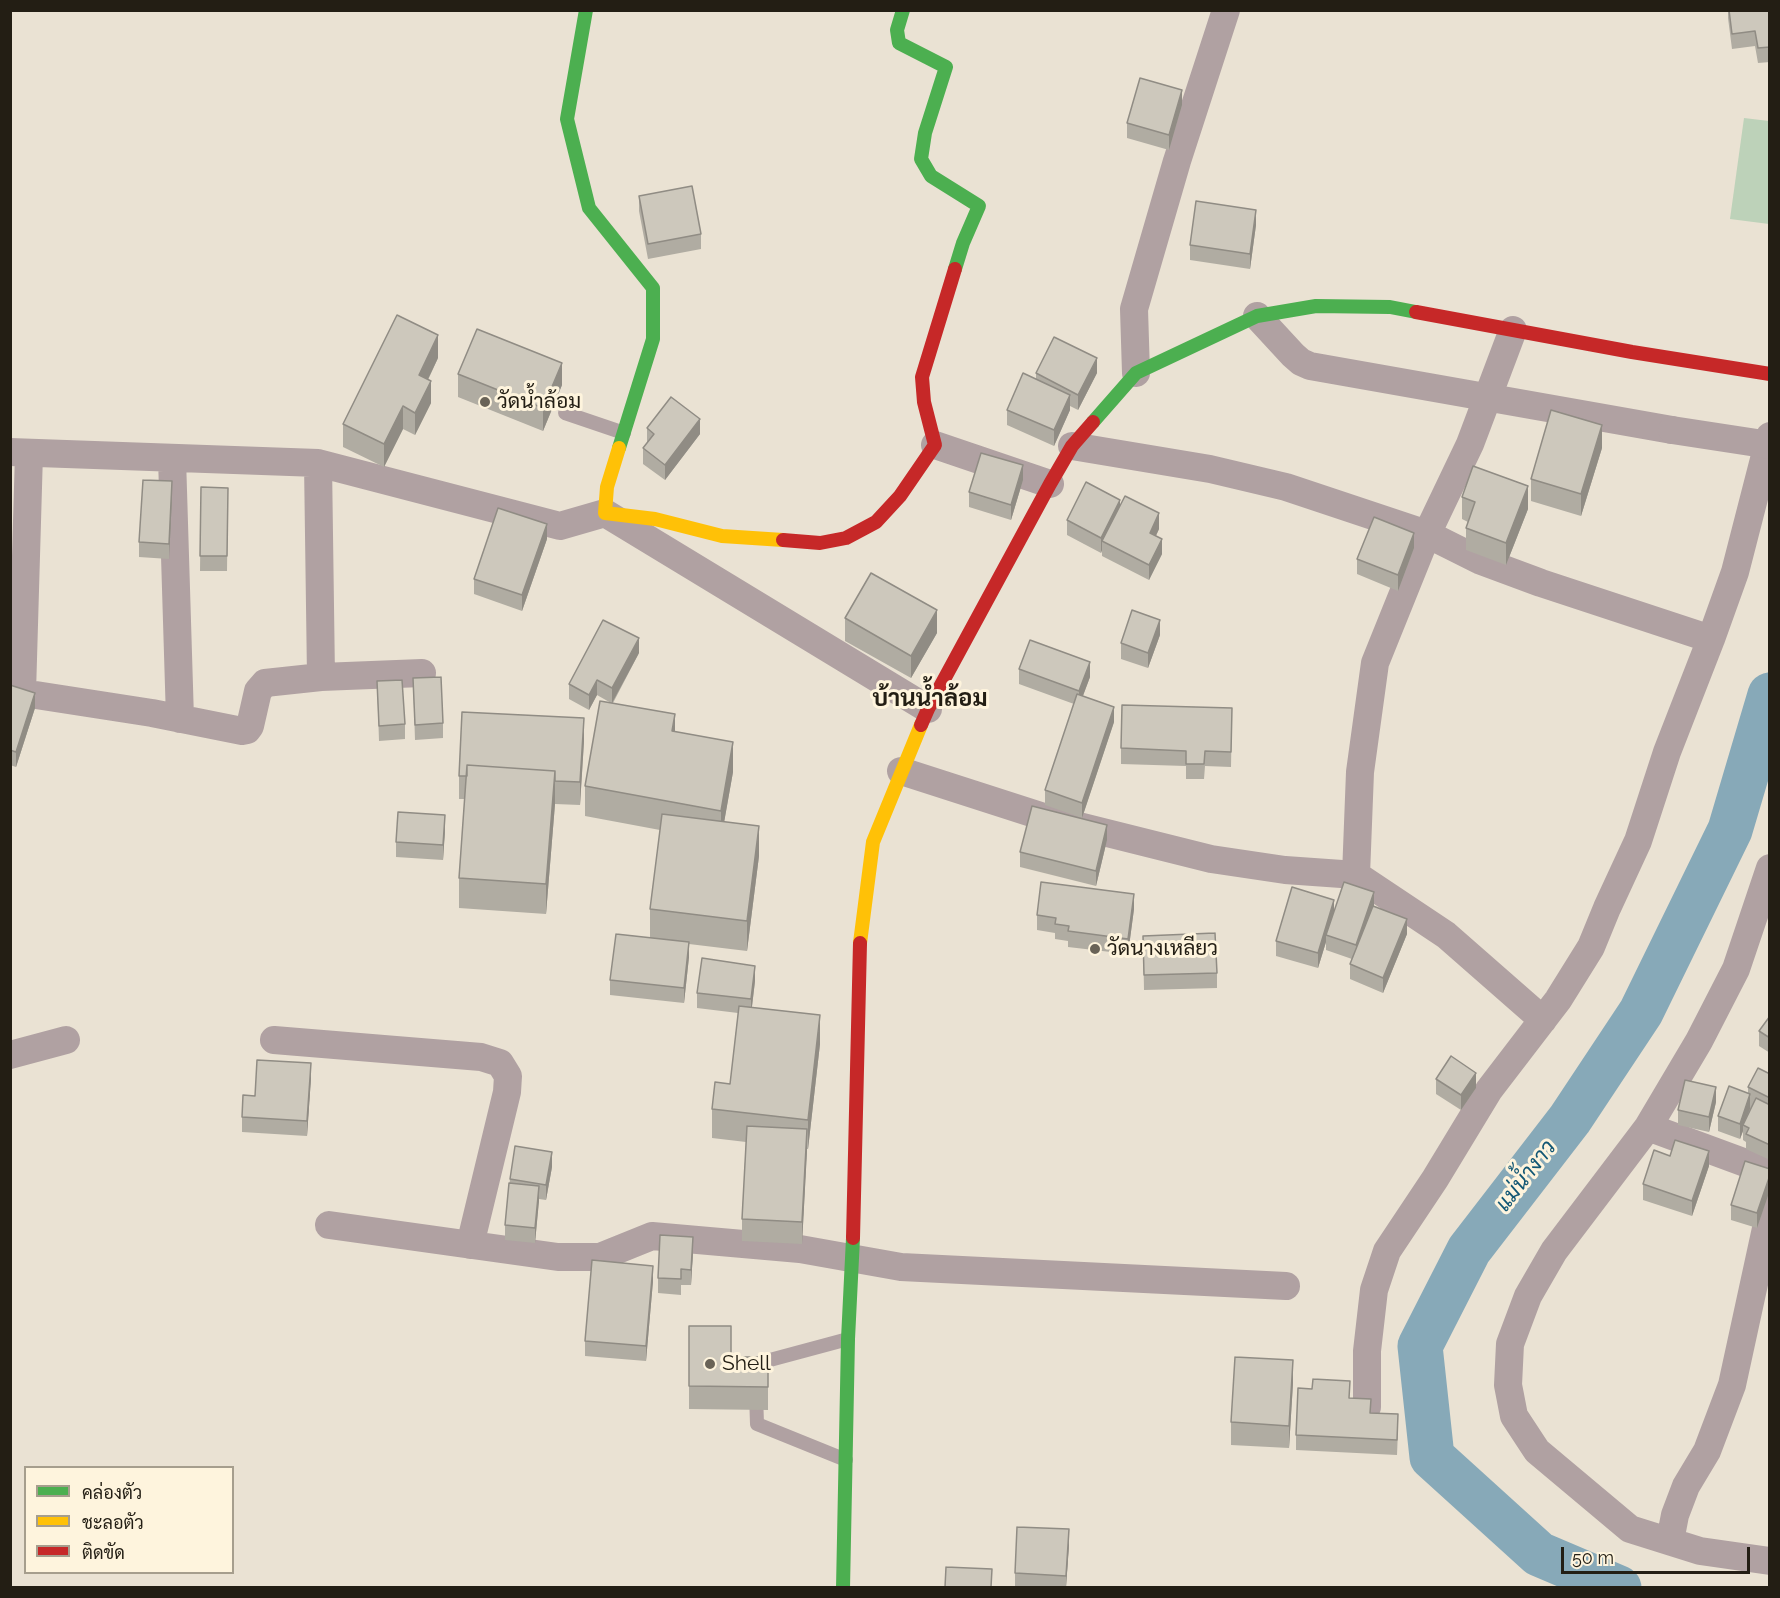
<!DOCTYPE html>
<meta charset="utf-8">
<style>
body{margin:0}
#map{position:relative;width:1780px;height:1598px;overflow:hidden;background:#eae2d3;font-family:Raleway,Sarabun,sans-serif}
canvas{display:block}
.frame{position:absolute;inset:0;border:12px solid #231e14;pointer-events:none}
.legend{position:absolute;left:24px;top:1466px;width:210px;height:108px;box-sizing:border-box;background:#fef4dd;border:2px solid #a69e8d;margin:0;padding:8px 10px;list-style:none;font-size:18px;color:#231e14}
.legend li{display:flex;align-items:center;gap:12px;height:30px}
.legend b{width:30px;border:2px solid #a69e8d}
.scale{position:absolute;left:1561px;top:1547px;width:189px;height:27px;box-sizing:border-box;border:3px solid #231e14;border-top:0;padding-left:8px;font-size:18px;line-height:21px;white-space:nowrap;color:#231e14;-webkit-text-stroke:4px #fef4dd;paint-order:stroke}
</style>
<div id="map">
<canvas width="1780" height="1598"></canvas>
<div class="frame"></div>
<ul class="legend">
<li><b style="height:8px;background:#4caf50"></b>คล่องตัว</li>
<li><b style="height:8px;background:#ffc107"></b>ชะลอตัว</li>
<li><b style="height:8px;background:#c62828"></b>ติดขัด</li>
</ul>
<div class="scale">50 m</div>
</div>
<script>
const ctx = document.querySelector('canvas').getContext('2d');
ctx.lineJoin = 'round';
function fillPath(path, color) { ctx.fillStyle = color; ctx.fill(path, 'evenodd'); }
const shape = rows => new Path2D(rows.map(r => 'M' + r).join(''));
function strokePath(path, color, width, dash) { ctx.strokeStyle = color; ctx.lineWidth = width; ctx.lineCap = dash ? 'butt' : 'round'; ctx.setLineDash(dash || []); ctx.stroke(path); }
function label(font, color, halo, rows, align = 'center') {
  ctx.font = font + ' Raleway,Sarabun,sans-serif'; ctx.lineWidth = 6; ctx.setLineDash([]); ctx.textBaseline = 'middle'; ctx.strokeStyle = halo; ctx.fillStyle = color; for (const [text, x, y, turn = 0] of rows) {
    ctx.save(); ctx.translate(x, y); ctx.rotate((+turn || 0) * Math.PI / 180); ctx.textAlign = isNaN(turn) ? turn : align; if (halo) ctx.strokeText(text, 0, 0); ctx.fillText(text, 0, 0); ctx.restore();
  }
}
fillPath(shape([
 [1744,118,1769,121,1769,224,1730,219]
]), '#bdd2b9');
strokePath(shape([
 [1619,1588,1539,1554,1432,1457,1420,1346,1469,1250,1570,1119,1641,1012,1730,830,1770,695]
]), '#87a9b8', 45);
strokePath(shape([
 [565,413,624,433],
 [755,1368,755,1364,848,1339],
 [756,1393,757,1424,846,1460]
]), '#b0a1a2', 14);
strokePath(shape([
 [1257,316,1293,355,1301,362,1310,366,1672,430],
 [1136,373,1134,309,1177,161,1226,10],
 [935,445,1050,484],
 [1072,446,1210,469,1286,487,1427,534,1479,560,1541,583,1711,639],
 [10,452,318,463,560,526,605,513,928,709],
 [172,458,180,719],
 [318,463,321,677],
 [10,691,152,713,242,731,247,730,250,726,258,691,265,683,321,677,422,673],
 [22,693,29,453],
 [901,771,1047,818,1211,859,1285,870,1356,875,1446,935,1543,1020],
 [1770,868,1736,969,1699,1041,1648,1127,1554,1251,1528,1296,1510,1344,1508,1385,1514,1416,1537,1451,1630,1529,1700,1551,1770,1561],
 [1356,875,1360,772,1375,663,1427,534,1470,444,1513,330],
 [274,1040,481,1057,500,1063,508,1076,507,1092,470,1245],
 [10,1055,66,1040],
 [1648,1127,1770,1172],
 [329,1225,558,1257,600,1257,652,1236,800,1249,901,1267,1286,1286],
 [1367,1407,1367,1351,1374,1290,1387,1251,1435,1179,1489,1090,1558,1000,1591,947,1607,908,1638,841,1667,752,1711,639,1735,572,1770,436],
 [1670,1541,1675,1515,1686,1486,1707,1451,1732,1385,1770,1210]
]), '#b0a1a2', 28);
strokePath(shape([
 [586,10,567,119,589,208,653,288,653,339,619,448],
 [903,10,897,30,899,43,946,67,925,133,921,159,931,176,979,206,963,243,955,269],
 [1093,422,1136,373,1257,316,1316,306,1390,307,1416,312],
 [843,1588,848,1339,853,1238]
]), '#4caf50', 14);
strokePath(shape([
 [619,448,607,487,605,513,655,519,722,536,783,540],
 [860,943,873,842,921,725]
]), '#ffc107', 14);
strokePath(shape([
 [1416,312,1632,352,1770,374],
 [783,540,820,543,846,538,876,522,900,496,935,445,924,402,922,377,955,269],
 [921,725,928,709,1050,484,1072,446,1093,422],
 [853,1238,860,943]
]), '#c62828', 14);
strokePath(shape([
 [1672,430,1770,445]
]), '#b0a1a2', 28);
fillPath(shape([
 [1728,10,1770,10,1770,62,1758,63,1755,46,1732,49,1728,18],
 [1182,105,1169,150,1127,138,1127,123],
 [639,196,701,234,701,249,648,259,639,211],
 [1256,225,1250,269,1190,260,1190,245],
 [438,358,428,380,431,403,415,435,403,429,384,467,343,447,343,424],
 [1036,373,1097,373,1078,410,1070,406,1070,410,1054,446,1007,425,1007,410,1036,379],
 [458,374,562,385,543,431,458,397],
 [647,428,700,434,665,480,643,464,643,448,647,444],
 [1602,448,1581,516,1531,501,1531,479],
 [1023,480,1011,520,969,507,969,492],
 [201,487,228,488,227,571,200,571],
 [172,496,169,559,139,557,139,542],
 [1462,497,1528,509,1506,565,1466,550,1466,528,1468,522,1462,519],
 [1120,505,1159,529,1156,536,1162,554,1149,580,1102,556,1102,550,1101,553,1067,535,1067,520],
 [547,539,522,611,474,594,474,579],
 [1414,548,1398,591,1357,574,1357,559],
 [845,618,937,633,911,678,845,641],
 [1160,635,1148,668,1121,659,1121,643],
 [639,653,613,703,675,732,733,772,724,822,759,856,747,951,689,944,689,957,684,1003,610,995,610,980,650,938,650,909,660,830,585,816,585,786,611,703,597,695,589,710,569,699,569,684],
 [1019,669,1090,677,1083,696,1114,722,1082,818,1045,805,1045,790,1074,704,1019,684],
 [413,678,443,723,443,738,415,740],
 [377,681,405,724,405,739,379,741],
 [10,685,35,708,16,767,10,765],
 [1232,708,1231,767,1205,766,1204,779,1186,779,1186,766,1121,764,1121,748],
 [584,741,580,805,555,804,546,914,459,908,459,878,465,799,459,799,459,776],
 [445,830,443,860,396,857,396,842],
 [1107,840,1096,886,1020,867,1020,852],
 [1374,906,1407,934,1383,993,1350,979,1350,964,1352,959,1326,950,1326,942,1318,968,1276,956,1276,941,1334,912],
 [1134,909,1128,954,1068,947,1068,941,1055,939,1055,933,1037,930,1037,915],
 [1143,936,1217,973,1217,988,1144,990],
 [755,981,752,1007,820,1044,808,1149,807,1149,802,1244,742,1241,742,1219,746,1142,712,1138,712,1109,730,1084,738,1013,697,1008,697,993],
 [1770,1016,1770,1053,1759,1046,1759,1031],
 [1770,1074,1770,1160,1746,1149,1746,1142,1743,1140,1743,1131,1740,1139,1718,1131,1718,1116,1748,1093,1748,1087],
 [311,1078,307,1136,242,1132,242,1117,255,1096],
 [1436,1079,1476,1088,1461,1110,1436,1094],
 [1716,1102,1709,1132,1678,1125,1678,1110],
 [1670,1156,1709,1166,1692,1216,1643,1200,1643,1184],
 [552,1167,546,1200,539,1199,535,1243,505,1240,505,1225,510,1179],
 [1770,1169,1770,1190,1757,1228,1731,1220,1731,1205],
 [693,1252,691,1285,681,1285,681,1295,658,1293,658,1278],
 [653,1281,646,1361,585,1356,585,1341],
 [689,1326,731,1357,768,1357,768,1410,689,1409],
 [1293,1383,1289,1448,1231,1445,1231,1422],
 [1350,1398,1371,1413,1398,1430,1397,1455,1296,1450,1296,1435],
 [1069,1545,1066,1587,1015,1587,1015,1573]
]), '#b0aca2');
fillPath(shape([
 [1182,90,1182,105,1169,150,1169,135],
 [1256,210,1256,225,1250,269,1250,254],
 [438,335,438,358,419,398,419,375],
 [1097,358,1097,373,1078,410,1078,395],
 [562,363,562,385,543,431,543,408],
 [431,381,431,403,415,435,415,413],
 [1070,395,1070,410,1054,446,1054,430],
 [403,406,403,429,384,467,384,444],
 [700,419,700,434,665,480,665,465],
 [1602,425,1602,448,1581,516,1581,494],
 [1023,465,1023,480,1011,520,1011,505],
 [172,481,172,496,169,559,169,544],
 [1528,486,1528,509,1506,565,1506,543],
 [1120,500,1120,515,1102,541,1102,550,1101,553,1101,538],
 [1159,513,1159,529,1150,548,1150,533],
 [547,524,547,539,522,611,522,595],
 [1414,533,1414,548,1398,591,1398,575],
 [1162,539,1162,554,1149,580,1149,565],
 [937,610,937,633,911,678,911,656],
 [1160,620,1160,635,1148,668,1148,653],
 [639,638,639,653,612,703,612,688],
 [1090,662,1090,677,1079,706,1079,691],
 [597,680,597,695,589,710,589,695],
 [35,693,35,708,16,767,16,752],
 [1114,707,1114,722,1082,818,1082,803],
 [675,714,675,744,672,731],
 [584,718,584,741,580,805,580,782],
 [733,742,733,772,721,840,721,811],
 [555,771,555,804,546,914,546,884],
 [445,815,445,830,443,860,443,845],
 [1107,825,1107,840,1096,886,1096,871],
 [759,826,759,856,747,951,747,921],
 [1374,892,1374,907,1356,960,1356,945],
 [1134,894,1134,909,1128,954,1128,939],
 [1334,900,1334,915,1326,935,1326,942,1318,968,1318,953],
 [1407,919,1407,934,1383,993,1383,978],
 [689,942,689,957,684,1003,684,988],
 [755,966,755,981,751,1014,751,999],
 [820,1015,820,1044,808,1149,808,1120],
 [311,1063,311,1078,307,1136,307,1121],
 [1476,1073,1476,1088,1461,1110,1461,1095],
 [1716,1087,1716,1102,1709,1132,1709,1117],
 [1750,1094,1750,1109,1743,1125,1743,1131,1740,1139,1740,1124],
 [807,1129,807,1151,802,1244,802,1222],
 [1709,1151,1709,1166,1692,1216,1692,1201],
 [552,1152,552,1167,546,1200,546,1185],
 [1770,1175,1770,1190,1757,1228,1757,1213],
 [539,1186,539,1201,535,1243,535,1228],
 [693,1237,693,1252,691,1285,691,1270],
 [653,1266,653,1281,646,1361,646,1346],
 [1293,1360,1293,1383,1289,1448,1289,1426],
 [1069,1529,1069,1545,1066,1587,1066,1576]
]), '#908c84');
const building = shape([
 [1729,10,1770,10,1770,47,1758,48,1755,31,1732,34,1729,10],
 [1140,78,1182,90,1169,135,1127,123,1140,78],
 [692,186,701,234,648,244,639,196,692,186],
 [1196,201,1256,210,1250,254,1190,245,1196,201],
 [397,315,438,335,419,375,431,381,415,413,403,406,384,444,343,424,397,315],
 [477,329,562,363,543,408,458,374,477,329],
 [1054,337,1097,358,1078,395,1036,373,1054,337],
 [1023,373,1070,395,1054,430,1007,410,1023,373],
 [671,397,700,419,665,465,643,448,654,434,647,428,671,397],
 [1551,410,1602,425,1581,494,1531,479,1551,410],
 [981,453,1023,465,1011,505,969,492,981,453],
 [1473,466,1528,486,1506,543,1466,528,1475,502,1462,497,1473,466],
 [143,480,172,481,169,544,139,542,143,480],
 [1086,482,1120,500,1101,538,1067,520,1086,482],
 [201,487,228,488,227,556,200,556,201,487],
 [1125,496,1159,513,1150,533,1162,539,1149,565,1102,541,1125,496],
 [498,508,547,524,522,595,474,579,498,508],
 [1374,517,1414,533,1398,575,1357,559,1374,517],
 [871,573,937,610,911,656,845,618,871,573],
 [1132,610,1160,620,1148,653,1121,643,1132,610],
 [603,620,639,638,612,688,597,680,589,695,569,684,603,620],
 [1030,640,1090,662,1079,691,1019,669,1030,640],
 [441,677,443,723,415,725,413,678,441,677],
 [402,680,405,724,379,726,377,681,402,680],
 [10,685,35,693,16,752,10,750,10,685],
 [1077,694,1114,707,1082,803,1045,790,1077,694],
 [600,701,675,714,672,731,733,742,721,811,585,786,600,701],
 [1122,705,1232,708,1231,752,1205,751,1204,764,1186,764,1186,751,1121,748,1122,705],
 [462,712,584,718,580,782,555,781,555,771,467,765,467,776,459,776,462,712],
 [467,765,555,771,546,884,459,878,467,765],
 [1032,806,1107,825,1096,871,1020,852,1032,806],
 [398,812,445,815,443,845,396,842,398,812],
 [662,814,759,826,747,921,650,909,662,814],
 [1041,882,1134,894,1128,939,1068,931,1069,926,1055,924,1056,918,1037,915,1041,882],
 [1344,882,1374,892,1356,945,1326,935,1344,882],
 [1292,887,1334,900,1318,953,1276,941,1292,887],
 [1373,906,1407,919,1383,978,1350,964,1373,906],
 [1215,933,1217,973,1144,975,1143,936,1215,933],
 [616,934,689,942,684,988,610,980,616,934],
 [702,958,755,966,751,999,697,993,702,958],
 [739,1006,820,1015,808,1120,712,1109,715,1082,730,1084,739,1006],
 [1770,1016,1770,1038,1759,1031,1770,1016],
 [1451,1056,1476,1073,1461,1095,1436,1079,1451,1056],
 [257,1060,311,1063,307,1121,242,1117,243,1095,255,1096,257,1060],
 [1758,1068,1770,1074,1770,1098,1748,1087,1758,1068],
 [1685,1080,1716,1087,1709,1117,1678,1110,1685,1080],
 [1729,1086,1750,1094,1740,1124,1718,1116,1729,1086],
 [1756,1098,1770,1105,1770,1145,1746,1134,1749,1128,1743,1125,1756,1098],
 [747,1126,807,1129,802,1222,742,1219,747,1126],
 [1675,1140,1709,1151,1692,1201,1643,1184,1654,1150,1670,1156,1675,1140],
 [515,1146,552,1152,546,1185,510,1179,515,1146],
 [1745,1161,1770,1169,1770,1175,1757,1213,1731,1205,1745,1161],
 [509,1183,539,1186,535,1228,505,1225,509,1183],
 [660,1235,693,1237,691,1270,681,1269,681,1279,658,1278,660,1235],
 [592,1260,653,1266,646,1346,585,1341,592,1260],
 [689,1326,731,1326,731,1357,768,1357,768,1387,689,1386,689,1326],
 [1235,1357,1293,1360,1289,1426,1231,1422,1235,1357],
 [1313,1379,1350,1381,1349,1398,1371,1399,1370,1413,1398,1414,1397,1440,1296,1435,1298,1388,1312,1389,1313,1379],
 [1017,1527,1069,1529,1066,1576,1015,1573,1017,1527],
 [946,1567,992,1569,991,1587,945,1587,946,1567]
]);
fillPath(building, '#cdc8bc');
strokePath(building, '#908c84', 1.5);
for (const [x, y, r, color] of [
 [485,402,6,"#696357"],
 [1095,949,6,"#696357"],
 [710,1364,6,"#696357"]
]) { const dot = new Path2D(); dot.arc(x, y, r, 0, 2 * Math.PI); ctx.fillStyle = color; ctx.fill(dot); strokePath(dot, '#fef4dd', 2); }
label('21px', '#231e14', '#fef4dd', [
 ["วัดน้ำล้อม",497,402],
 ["วัดนางเหลียว",1107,949],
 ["Shell",722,1364]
], 'left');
label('italic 22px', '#125774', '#fef4dd', [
 ["แม่น้ำงาว",1526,1176,-52]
]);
label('bold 24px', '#231e14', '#fef4dd', [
 ["บ้านน้ำล้อม",930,699]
]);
</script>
